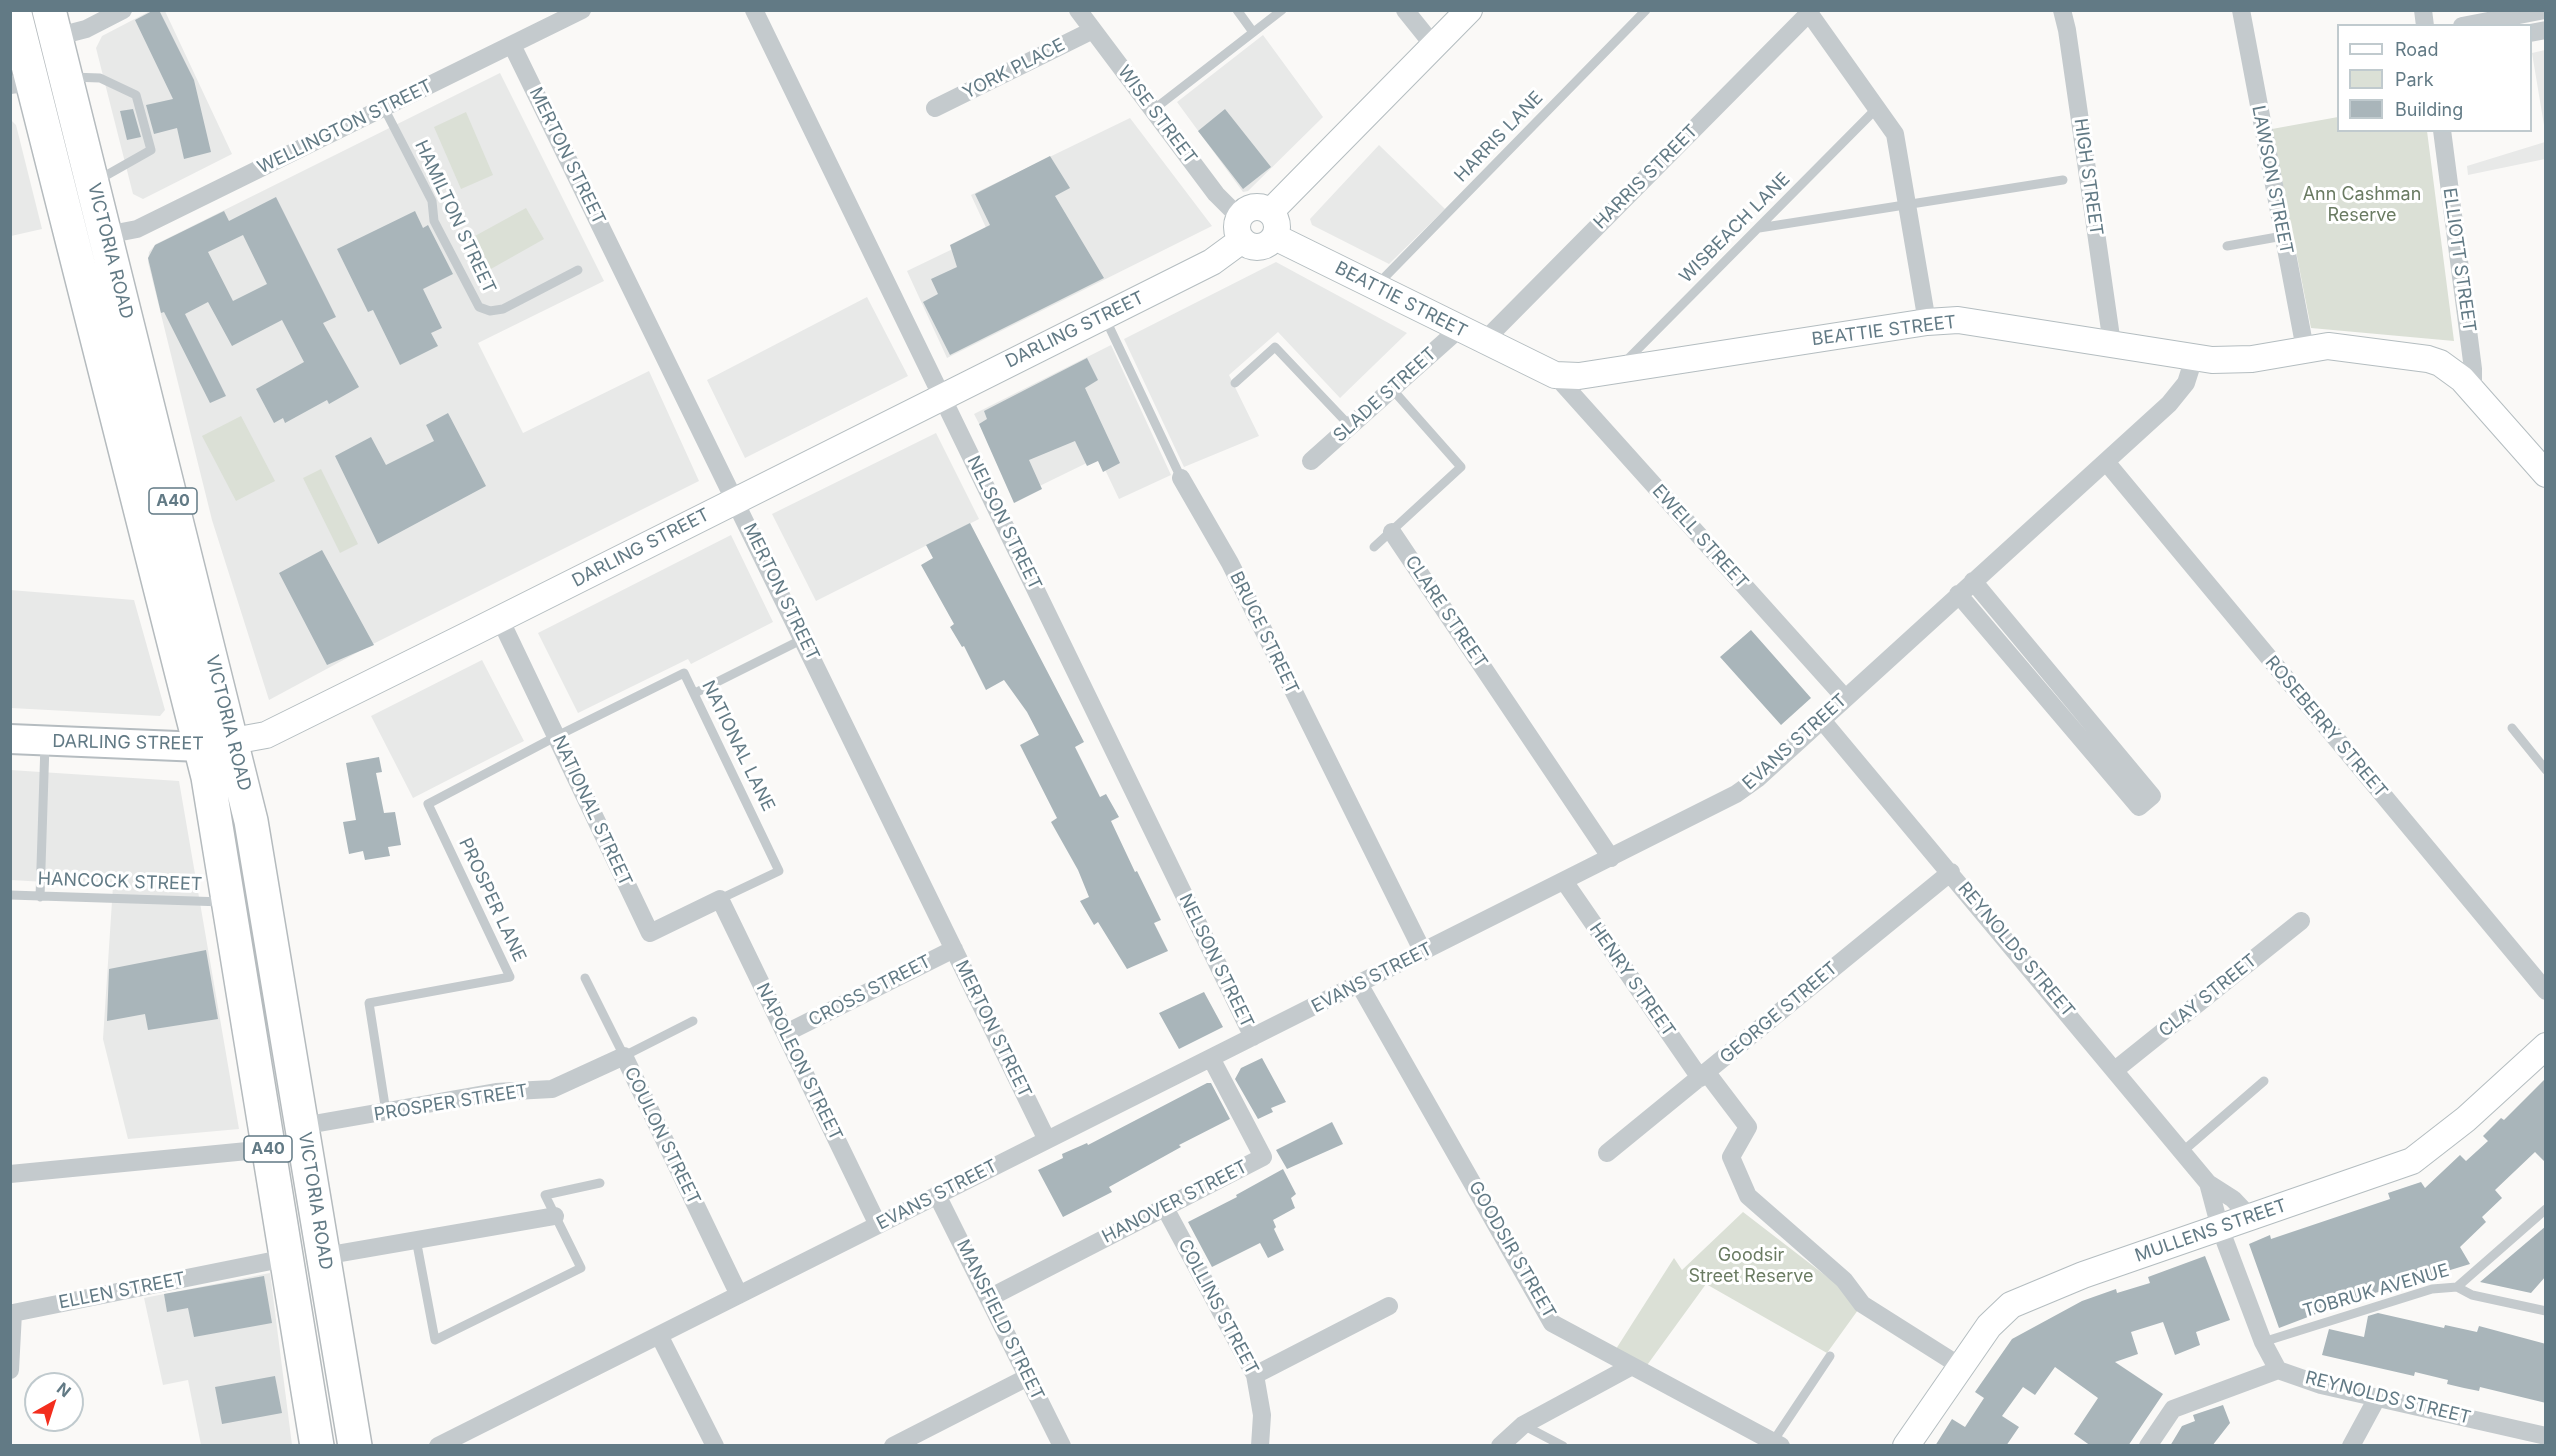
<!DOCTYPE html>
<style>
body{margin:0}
#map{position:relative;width:2556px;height:1456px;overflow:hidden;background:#faf9f7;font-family:Inter,sans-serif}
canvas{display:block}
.frame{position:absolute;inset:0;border:12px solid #627a85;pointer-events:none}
.legend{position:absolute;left:2337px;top:24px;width:195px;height:108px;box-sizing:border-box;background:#fff;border:2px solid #c0cace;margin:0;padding:8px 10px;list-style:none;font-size:18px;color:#627a85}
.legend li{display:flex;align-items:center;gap:12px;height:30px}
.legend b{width:30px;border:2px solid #c0cace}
.north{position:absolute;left:24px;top:1372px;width:60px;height:60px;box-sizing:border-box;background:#fff;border:2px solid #c0cace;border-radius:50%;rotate:39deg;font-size:16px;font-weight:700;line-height:24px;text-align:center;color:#627a85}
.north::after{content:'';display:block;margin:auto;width:21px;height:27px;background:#f32e1e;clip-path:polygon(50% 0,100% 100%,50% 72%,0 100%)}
</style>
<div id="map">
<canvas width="2556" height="1456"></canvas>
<div class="frame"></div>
<ul class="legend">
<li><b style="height:8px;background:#fff"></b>Road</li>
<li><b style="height:16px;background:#dbe0d6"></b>Park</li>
<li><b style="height:16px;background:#a9b5ba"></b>Building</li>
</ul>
<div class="north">N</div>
</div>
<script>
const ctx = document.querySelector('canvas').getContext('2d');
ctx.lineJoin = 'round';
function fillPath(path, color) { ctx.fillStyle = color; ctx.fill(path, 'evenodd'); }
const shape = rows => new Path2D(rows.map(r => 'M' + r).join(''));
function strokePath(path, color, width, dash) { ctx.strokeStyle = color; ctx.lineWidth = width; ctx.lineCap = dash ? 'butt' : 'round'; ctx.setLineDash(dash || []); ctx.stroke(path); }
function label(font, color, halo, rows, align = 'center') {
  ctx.font = font + ' Inter,sans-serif'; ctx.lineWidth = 6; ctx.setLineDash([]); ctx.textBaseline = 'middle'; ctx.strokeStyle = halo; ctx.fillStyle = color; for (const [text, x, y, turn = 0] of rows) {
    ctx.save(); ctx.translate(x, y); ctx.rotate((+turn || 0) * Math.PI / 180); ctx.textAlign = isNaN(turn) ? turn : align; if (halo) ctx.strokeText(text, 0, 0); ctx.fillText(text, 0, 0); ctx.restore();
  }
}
fillPath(shape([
 [150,11,165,11,232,154,143,199,133,194,96,48,102,36],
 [1263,35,1323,117,1248,191,1243,192,1177,102],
 [2545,50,2546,50,2545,131,2532,53],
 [500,73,604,281,478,343,523,433,649,371,699,481,373,644,269,700,212,520,148,262,149,252,156,244],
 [1130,118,1212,226,947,358,907,271,988,232,971,195],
 [11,120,16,125,42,229,11,236],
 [2545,142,2545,159,2468,175,2467,166],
 [1379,145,1445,209,1389,264,1312,225,1310,219],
 [1276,262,1407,333,1340,398,1278,332,1229,375,1259,436,1184,467,1124,339],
 [867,297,908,376,745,458,707,380],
 [1111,345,1171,475,1119,499,1099,457,1017,497,974,414],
 [936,433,979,519,816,601,772,514],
 [731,535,773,622,691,664,688,659,578,713,538,633],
 [10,590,134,600,165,710,160,716,11,708],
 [482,660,524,741,413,798,371,716],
 [10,770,179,781,239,1129,128,1139,103,1039,113,886,11,880],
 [270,1273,292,1445,201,1445,188,1380,163,1385,144,1298]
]), '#e8e9e8');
fillPath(shape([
 [466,112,493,175,461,189,434,127],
 [2338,117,2338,130,2427,131,2454,341,2311,328,2272,129],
 [526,208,544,239,482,274,464,242],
 [241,416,275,481,236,501,202,436],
 [321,469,358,544,340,553,303,478],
 [1743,1212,1843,1289,1858,1310,1827,1353,1706,1284,1645,1368,1616,1349,1674,1258,1682,1270]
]), '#dbe0d6');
fillPath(shape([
 [154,10,159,10,194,80,211,152,184,159,177,128,154,134,146,105,173,99,135,20],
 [133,109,141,137,127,140,120,111],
 [1225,109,1271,167,1243,189,1198,131],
 [1050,156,1070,188,1055,196,1104,278,950,355,923,302,938,294,931,279,957,267,950,245,990,225,975,194],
 [276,197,336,317,323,323,359,387,329,404,327,400,285,423,283,418,274,423,256,389,304,362,282,320,232,346,208,302,185,314,226,396,210,403,164,312,161,313,148,258,155,245,224,211,229,221],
 [243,235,267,284,233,301,208,252],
 [415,211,423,228,428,225,453,274,423,289,442,328,431,333,438,346,400,365,373,310,368,312,337,249],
 [1087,358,1098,380,1085,388,1120,463,1103,472,1098,461,1087,466,1075,441,1029,460,1042,489,1014,503,979,424,987,419,984,411],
 [448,413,486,486,378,544,335,456,371,437,386,465,434,441,426,425],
 [970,523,1084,742,1075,747,1100,797,1106,794,1119,817,1111,821,1135,872,1137,871,1161,920,1154,923,1168,951,1127,969,1098,922,1094,925,1080,901,1089,897,1078,870,1051,822,1057,818,1020,745,1039,735,1027,712,1004,680,986,690,964,646,962,647,950,627,954,624,921,565,933,558,926,545],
 [322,550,374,645,327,665,279,573],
 [1751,630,1811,698,1781,725,1720,657],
 [379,757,382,772,376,773,384,813,395,812,401,845,388,847,390,856,365,860,363,851,349,854,343,822,356,820,346,763],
 [206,950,218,1019,148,1030,145,1014,107,1021,109,969],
 [1204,992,1223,1027,1179,1049,1159,1013],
 [1262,1058,1286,1102,1271,1108,1273,1112,1258,1119,1235,1079,1241,1068],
 [2546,1078,2546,1163,2535,1152,2495,1190,2502,1198,2482,1217,2486,1222,2460,1247,2470,1264,2339,1304,2342,1304,2279,1328,2249,1244,2270,1235,2271,1239,2390,1199,2388,1193,2421,1182,2425,1188,2460,1155,2466,1161,2488,1141,2483,1136,2501,1118,2504,1120],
 [1207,1083,1211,1083,1230,1119,1179,1145,1181,1147,1109,1187,1112,1192,1063,1217,1038,1170,1063,1158,1062,1154,1087,1143,1088,1145],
 [1332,1122,1343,1144,1287,1169,1276,1150],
 [1283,1169,1296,1194,1291,1198,1295,1208,1273,1220,1276,1227,1274,1229,1284,1250,1268,1258,1260,1243,1212,1267,1188,1222,1237,1197,1236,1195],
 [2546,1226,2546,1276,2531,1293,2480,1282],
 [2205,1256,2230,1320,2196,1332,2200,1345,2175,1355,2163,1322,2131,1332,2138,1354,2115,1362,2163,1394,2128,1446,2091,1446,2074,1434,2098,1398,2055,1367,2035,1395,2023,1387,2002,1416,2019,1427,2006,1446,1935,1446,1952,1419,1965,1427,1984,1398,1975,1392,2012,1339,2082,1301,2116,1289,2117,1293,2150,1283,2148,1277],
 [264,1276,272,1323,194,1337,188,1308,167,1312,164,1294],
 [2378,1313,2444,1328,2445,1325,2477,1332,2479,1326,2546,1344,2546,1403,2480,1387,2479,1391,2464,1388,2447,1384,2448,1380,2415,1372,2414,1376,2322,1355,2329,1329,2364,1337,2368,1316],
 [275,1376,282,1413,222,1424,215,1387],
 [2223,1405,2230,1423,2212,1446,2170,1446,2182,1426,2195,1421,2193,1415]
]), '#a9b5ba');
const secondary = shape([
 '1237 227a20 20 0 1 1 40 0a20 20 0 1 1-40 0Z',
 [1270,212,1469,10],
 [1275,237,1555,375,1579,376,1927,322,1958,320,2212,360,2252,359,2328,346,2428,359,2440,363,2462,379,2546,474],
 [233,741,266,735,472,633,1212,262,1242,240],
 [1906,1446,1989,1326,2011,1305,2083,1275,2412,1161,2466,1119,2546,1046]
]);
const primary = shape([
 [10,739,201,747]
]);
const highway = shape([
 [14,10,208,777,317,1446],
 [49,10,251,821,355,1446]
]);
strokePath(secondary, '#b4bdc0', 28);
strokePath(primary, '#b5bcc0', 32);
strokePath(highway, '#b5bbbe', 36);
strokePath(shape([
 [1237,10,1253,32],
 [71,77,100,78,136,95,151,150,98,180],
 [384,108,432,201,434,221,479,307,490,311,503,309,578,270],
 [1153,110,1282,10],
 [1759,228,2063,180],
 [2227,246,2283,236],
 [1377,285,1646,10],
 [1105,318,1181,478],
 [1624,363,1877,108],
 [1235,383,1275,347,1349,425],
 [1374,547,1461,467,1392,389],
 [695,693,803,639],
 [2512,728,2546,770],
 [10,895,224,902],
 [40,897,45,744],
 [585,978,624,1056,693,1021],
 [386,1112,369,1003,510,977,428,804,557,736,684,673,779,871,720,899],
 [2182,1152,2264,1081],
 [416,1239,435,1340,581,1268,545,1195,600,1183],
 [2457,1287,2472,1295,2546,1311],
 [2263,1342,2432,1289,2457,1287,2546,1209],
 [1523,1425,1563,1446],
 [1772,1443,1830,1356]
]), '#c4cacd', 9);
strokePath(shape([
 [754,10,1253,1037],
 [1078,10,1216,194,1239,217],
 [1405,10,1434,46],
 [1807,10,1895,134,1927,322],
 [2062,10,2067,30,2112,344],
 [2241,10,2305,349],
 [2423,10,2425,26],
 [2462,26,2545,10],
 [2530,33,2546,30],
 [55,37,86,29,123,10],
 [512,45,1047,1140],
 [10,85,32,82],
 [935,108,1093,30],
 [2442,130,2473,369,2473,390],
 [106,235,137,229,582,10],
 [1483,342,1809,13],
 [1555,375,1845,698],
 [1311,461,1459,329],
 [2107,463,2546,991],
 [1181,478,1230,563,1423,952],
 [1392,532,1611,858],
 [1958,594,2139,807,2152,796,1973,581],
 [500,619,650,933,720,899,878,1225],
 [1821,719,2208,1183,2233,1199,2251,1218],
 [1564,881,1700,1078],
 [1359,984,1552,1323,1781,1446],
 [786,1033,954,949],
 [2115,1070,2301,921],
 [1707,1073,1748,1127,1731,1157,1748,1196,1844,1280,1862,1304,1960,1366],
 [302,1126,496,1092,552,1089,624,1056,739,1295],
 [1607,1153,1951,872],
 [10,1174,268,1149],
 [2208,1183,2220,1228,2263,1342,2278,1370,2321,1385,2546,1436],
 [937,1195,1062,1446],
 [1165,1208,1255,1375,1262,1415,1260,1446],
 [324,1256,555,1216],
 [989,1298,1263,1157,1211,1058],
 [659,1335,715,1446],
 [10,1370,13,1313,286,1258],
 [1255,1375,1389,1306],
 [438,1446,1736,794,1757,779,2169,404,2186,383,2194,358],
 [893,1446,1028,1377],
 [1500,1446,1523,1425,1632,1366],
 [2148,1446,2173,1409,2278,1370],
 [2351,1446,2377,1398]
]), '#c4cacd', 18);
strokePath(secondary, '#fff', 26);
strokePath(primary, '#fff', 28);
strokePath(highway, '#fff', 33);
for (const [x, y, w] of [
 [173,501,48],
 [268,1149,48]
]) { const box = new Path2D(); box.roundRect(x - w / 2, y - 13, w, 26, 4.5); ctx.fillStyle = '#fff'; ctx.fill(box); strokePath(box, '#627a85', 1.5); }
label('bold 16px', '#627a85', null, [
 ["A40",173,501],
 ["A40",268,1149]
]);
label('18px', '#627a85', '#fff', [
 ["YORK PLACE",1014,69,-27],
 ["WISE STREET",1157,115,53],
 ["WELLINGTON STREET",345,127,-26],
 ["HARRIS LANE",1499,137,-46],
 ["MERTON STREET",567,156,64],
 ["HARRIS STREET",1646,177,-45],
 ["HIGH STREET",2088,177,82],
 ["LAWSON STREET",2272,180,79],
 ["HAMILTON STREET",455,217,65],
 ["WISBEACH LANE",1735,228,-45],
 ["VICTORIA ROAD",110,251,76],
 ["ELLIOTT STREET",2459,260,82],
 ["BEATTIE STREET",1401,300,27],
 ["DARLING STREET",1075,330,-26],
 ["BEATTIE STREET",1884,331,-7],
 ["SLADE STREET",1385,395,-42],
 ["NELSON STREET",1004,523,64],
 ["EWELL STREET",1700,537,48],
 ["DARLING STREET",641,548,-27],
 ["MERTON STREET",781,592,64],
 ["CLARE STREET",1446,612,56],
 ["BRUCE STREET",1264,633,64],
 ["VICTORIA ROAD",228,723,76],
 ["ROSEBERRY STREET",2326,727,50],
 ["EVANS STREET",1795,742,-42],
 ["DARLING STREET",128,743,1],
 ["NATIONAL LANE",738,746,64],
 ["NATIONAL STREET",592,811,65],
 ["HANCOCK STREET",120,882,2],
 ["PROSPER LANE",492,900,65],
 ["REYNOLDS STREET",2016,950,50],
 ["NELSON STREET",1216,961,64],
 ["EVANS STREET",1372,978,-27],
 ["HENRY STREET",1632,980,55],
 ["CROSS STREET",870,991,-27],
 ["CLAY STREET",2208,996,-39],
 ["GEORGE STREET",1779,1013,-40],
 ["MERTON STREET",993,1029,64],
 ["NAPOLEON STREET",799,1062,64],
 ["PROSPER STREET",451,1103,-9],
 ["COULON STREET",662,1136,64],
 ["EVANS STREET",937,1195,-27],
 ["VICTORIA ROAD",315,1201,81],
 ["HANOVER STREET",1175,1202,-27],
 ["MULLENS STREET",2211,1231,-19],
 ["GOODSIR STREET",1512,1250,60],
 ["ELLEN STREET",122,1291,-11],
 ["TOBRUK AVENUE",2376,1291,-16],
 ["COLLINS STREET",1218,1307,62],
 ["MANSFIELD STREET",1000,1320,64],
 ["REYNOLDS STREET",2388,1398,14]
]);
label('18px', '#6a7b62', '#fff', [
 ["Ann Cashman",2362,195],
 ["Reserve",2362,216],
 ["Goodsir",1751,1256],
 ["Street Reserve",1751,1277]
]);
</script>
